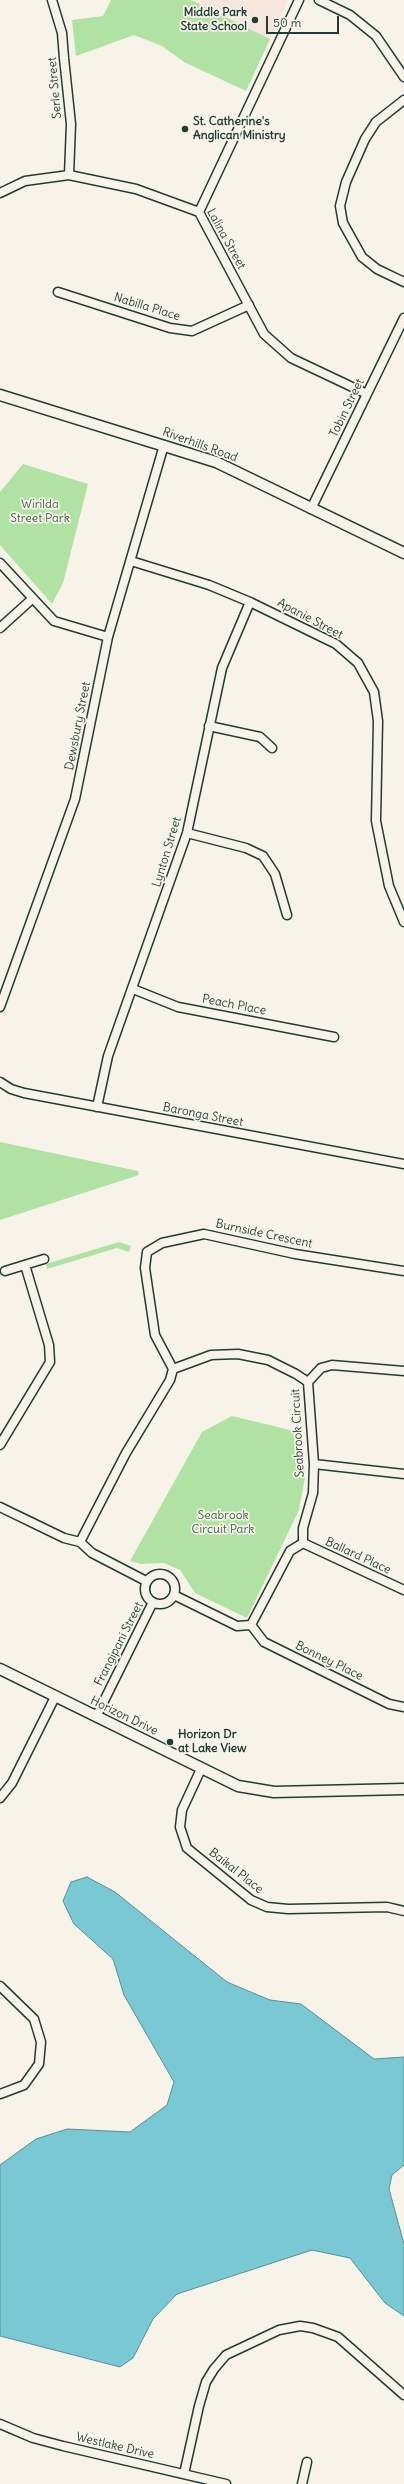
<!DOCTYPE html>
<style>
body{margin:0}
#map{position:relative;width:404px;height:2484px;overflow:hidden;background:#f7f3e8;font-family:Delius,sans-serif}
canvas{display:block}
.scale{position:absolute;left:266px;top:16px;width:73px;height:18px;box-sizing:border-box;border:2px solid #1f3d34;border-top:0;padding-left:5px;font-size:12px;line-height:14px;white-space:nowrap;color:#1f3d34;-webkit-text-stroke:3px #f7f3e8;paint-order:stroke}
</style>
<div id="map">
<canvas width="404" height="2484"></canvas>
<div class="scale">50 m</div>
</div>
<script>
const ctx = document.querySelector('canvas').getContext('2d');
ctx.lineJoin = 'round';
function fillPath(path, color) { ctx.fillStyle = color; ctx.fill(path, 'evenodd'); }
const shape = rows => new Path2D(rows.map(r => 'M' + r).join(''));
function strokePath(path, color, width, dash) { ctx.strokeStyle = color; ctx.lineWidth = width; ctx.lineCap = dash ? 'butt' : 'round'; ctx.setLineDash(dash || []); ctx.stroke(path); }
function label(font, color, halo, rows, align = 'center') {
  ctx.font = font + ' Delius,sans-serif'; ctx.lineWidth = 3.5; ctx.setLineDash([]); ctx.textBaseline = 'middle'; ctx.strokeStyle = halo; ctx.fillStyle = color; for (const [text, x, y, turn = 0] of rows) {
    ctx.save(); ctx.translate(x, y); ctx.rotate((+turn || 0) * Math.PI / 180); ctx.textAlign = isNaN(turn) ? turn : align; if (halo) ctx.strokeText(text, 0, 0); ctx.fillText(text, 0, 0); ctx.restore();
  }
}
fillPath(shape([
 [191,0,288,0,270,39]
]), '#f7e6dd');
fillPath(shape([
 [111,0,191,0,270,39,246,91,184,62,162,46,134,35,76,56,72,20,103,16],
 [23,464,88,484,63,583,52,604,0,545,0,492],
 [0,1142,138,1171,139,1175,0,1220],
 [119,1242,131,1246,129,1252,117,1248,47,1269,46,1264],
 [232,1416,302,1433,305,1478,299,1510,247,1618,195,1593,180,1570,164,1563,141,1564,130,1561,202,1432]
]), '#afe2a3');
const water = shape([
 [87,1877,115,1892,227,1982,270,2000,301,2004,374,2059,404,2057,404,2165,392,2175,389,2189,404,2244,404,2316,385,2303,350,2258,312,2250,177,2294,153,2319,133,2358,120,2367,0,2336,0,2165,36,2139,67,2129,130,2132,167,2105,174,2082,124,1995,113,1959,74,1924,63,1901,71,1882,87,1877]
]);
fillPath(water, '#79c9d5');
strokePath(water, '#559195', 1);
const minor = shape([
 [52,0,62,33,64,58,71,124,69,175],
 [319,0,350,15,376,36,404,77],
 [404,100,376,122,365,139,346,182,340,206,343,223,362,257,377,269,404,282],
 [0,193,25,181,69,175,136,189,199,212,264,334,291,358,367,394],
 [199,212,299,0],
 [58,292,170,328,192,331,249,305],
 [311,509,404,318],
 [131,561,209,585,250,602,336,644,358,663,374,692,378,721,376,821,389,886,404,922],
 [0,563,54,621,108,637],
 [0,628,32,599],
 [209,726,260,737,272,748],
 [187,833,246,848,263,856,275,874,287,915],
 [133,989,178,1007,334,1037],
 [0,1007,75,799,108,637,164,445],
 [0,1082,11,1089,24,1093,404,1164],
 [97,1107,108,1056,187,833,222,668,250,602],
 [5,1271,44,1259],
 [173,1369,155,1335,145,1268,147,1252,162,1243,204,1234,295,1254,404,1271],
 [308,1382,321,1368,332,1365,404,1371],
 [0,1445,50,1362,49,1345,25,1265],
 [314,1464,404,1474],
 [0,1507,64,1538,80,1542,92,1553,146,1581],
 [80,1542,126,1453,170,1380,173,1369,211,1355,238,1354,268,1360,296,1374,308,1382,314,1464,313,1493,303,1528,303,1543,290,1551,251,1625,237,1626,174,1595],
 [303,1543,404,1590],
 '145 1589a15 15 0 1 1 30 0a15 15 0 1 1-30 0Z',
 [251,1625,264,1642,389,1704,404,1707],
 [96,1717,153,1602],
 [201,1769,182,1810,180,1827,187,1848,251,1900,267,1907,288,1909,387,1907,404,1911],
 [0,1798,12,1783,55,1697],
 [0,1986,34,2019,41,2042,39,2064,24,2085,0,2094],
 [0,2424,33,2438,63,2446,226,2484],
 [184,2474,199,2406,206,2382,214,2369,226,2355,279,2330,300,2326,313,2328,338,2337,404,2395],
 [302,2484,307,2462]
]);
const tertiary = shape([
 [0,395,216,462,404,553],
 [0,1669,238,1786,274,1792,404,1789]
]);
strokePath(minor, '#1f3d34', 11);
strokePath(tertiary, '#1f3d34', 13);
strokePath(minor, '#f7f3e8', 8);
strokePath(tertiary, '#f7f3e8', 10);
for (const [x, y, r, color] of [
 [255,20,4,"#1f3d34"],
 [185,129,4,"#1f3d34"],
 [170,1742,4,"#1f3d34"]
]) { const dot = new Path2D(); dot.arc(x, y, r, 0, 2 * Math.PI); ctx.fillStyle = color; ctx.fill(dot); strokePath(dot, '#f7f3e8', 1.5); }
label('bold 12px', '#1f3d34', '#f7f3e8', [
 ["Middle Park",247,13,"right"],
 ["State School",247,27,"right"],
 ["St. Catherine's",193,122],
 ["Anglican Ministry",193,136],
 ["Horizon Dr",178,1735],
 ["at Lake View",178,1749]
], 'left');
label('12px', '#1f3d34', '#f7f3e8', [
 ["Serle Street",55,88,-95],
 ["Lalina Street",226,239,61],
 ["Nabilla Place",147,307,17],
 ["Tobin Street",347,408,-64],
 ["Riverhills Road",200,445,20],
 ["Apanie Street",310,619,28],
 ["Dewsbury Street",78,726,-79],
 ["Lynton Street",167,852,-73],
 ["Peach Place",234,1005,11],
 ["Baronga Street",203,1115,11],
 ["Burnside Crescent",264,1234,12],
 ["Seabrook Circuit",298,1433,-93],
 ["Ballard Place",358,1556,25],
 ["Frangipani Street",119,1644,-63],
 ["Bonney Place",329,1661,26],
 ["Horizon Drive",124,1716,26],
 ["Baikal Place",236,1871,38],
 ["Westlake Drive",115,2446,13]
]);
label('12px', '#3c5e4a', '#f7f3e8', [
 ["Wirilda",40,505],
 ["Street Park",40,519],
 ["Seabrook",223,1516],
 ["Circuit Park",223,1530]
]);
</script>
